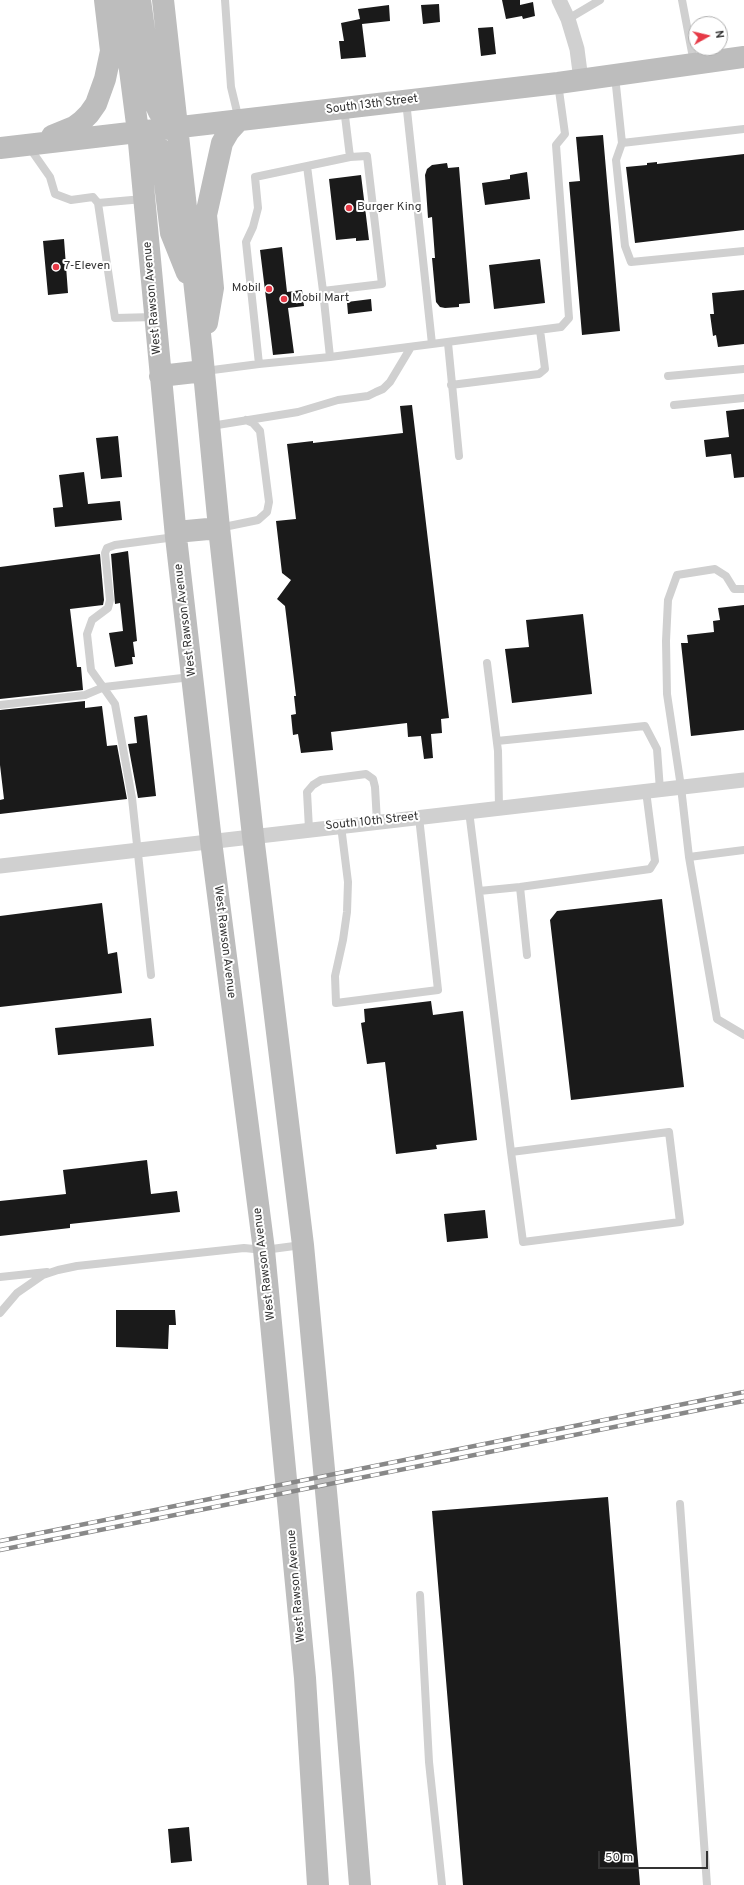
<!DOCTYPE html>
<style>
body{margin:0}
#map{position:relative;width:744px;height:1885px;overflow:hidden;background:#fff;font-family:Overpass,sans-serif}
canvas{display:block}
.north{position:absolute;left:688px;top:16px;width:40px;height:40px;box-sizing:border-box;background:#fff;border:1px solid #adadad;border-radius:50%;rotate:82deg;font-size:11px;font-weight:700;line-height:16px;text-align:center;color:#333}
.north::after{content:'';display:block;margin:auto;width:14px;height:18px;background:#e63946;clip-path:polygon(50% 0,100% 100%,50% 72%,0 100%)}
.scale{position:absolute;left:598px;top:1851px;width:110px;height:18px;box-sizing:border-box;border:2px solid #333;border-top:0;padding-left:5px;font-size:12px;line-height:14px;white-space:nowrap;color:#333;-webkit-text-stroke:3px #fff;paint-order:stroke}
</style>
<div id="map">
<canvas width="744" height="1885"></canvas>
<div class="north">N</div>
<div class="scale">50 m</div>
</div>
<script>
const ctx = document.querySelector('canvas').getContext('2d');
ctx.lineJoin = 'round';
function fillPath(path, color) { ctx.fillStyle = color; ctx.fill(path, 'evenodd'); }
const shape = rows => new Path2D(rows.map(r => 'M' + r).join(''));
function strokePath(path, color, width, dash) { ctx.strokeStyle = color; ctx.lineWidth = width; ctx.lineCap = dash ? 'butt' : 'round'; ctx.setLineDash(dash || []); ctx.stroke(path); }
function label(font, color, halo, rows, align = 'center') {
  ctx.font = font + ' Overpass,sans-serif'; ctx.lineWidth = 4; ctx.setLineDash([]); ctx.textBaseline = 'middle'; ctx.strokeStyle = halo; ctx.fillStyle = color; for (const [text, x, y, turn = 0] of rows) {
    ctx.save(); ctx.translate(x, y); ctx.rotate((+turn || 0) * Math.PI / 180); ctx.textAlign = isNaN(turn) ? turn : align; if (halo) ctx.strokeText(text, 0, 0); ctx.fillText(text, 0, 0); ctx.restore();
  }
}
fillPath(shape([
 [502,0,520,0,520,5,533,2,535,16,523,19,522,16,506,19],
 [439,4,440,22,423,24,421,5],
 [389,5,390,21,362,24,366,57,341,59,339,41,344,41,341,23,360,19,358,9],
 [493,27,496,54,481,56,478,28],
 [603,135,620,331,582,335,569,182,580,181,576,137],
 [744,154,744,230,635,243,626,167,647,165,647,163,657,162,657,164],
 [447,163,448,168,459,167,470,303,459,304,459,307,445,308,440,307,436,302,432,258,435,258,432,217,428,218,425,175,427,169,432,165],
 [527,172,530,199,485,205,482,183,510,179,510,175],
 [361,175,369,240,356,241,356,238,336,240,329,179],
 [64,239,68,293,48,295,43,241],
 [282,247,287,292,302,290,304,306,288,308,294,353,273,355,260,250],
 [540,259,545,303,494,309,489,265],
 [744,290,744,344,718,347,716,335,713,336,710,314,714,314,712,293],
 [371,299,372,311,348,314,347,302],
 [412,405,449,718,441,719,442,733,431,734,433,758,424,759,421,736,408,737,407,723,331,732,333,750,301,753,298,734,293,735,291,715,296,714,294,696,296,696,285,606,277,599,291,580,282,573,276,521,296,519,287,444,313,441,313,443,403,433,400,406],
 [744,409,744,477,734,478,731,454,706,457,704,440,729,437,726,411],
 [118,436,122,477,101,479,96,438],
 [84,472,88,504,120,501,122,520,55,527,53,508,63,507,59,475],
 [128,551,137,641,133,642,135,657,132,657,133,664,115,667,109,633,123,631,120,603,115,604,111,554],
 [100,554,104,600,103,605,70,609,77,667,81,667,83,690,0,699,0,567],
 [744,605,744,730,691,736,681,643,688,643,687,635,714,632,713,621,720,620,718,608],
 [583,614,592,694,512,703,505,649,529,647,526,620],
 [85,701,85,708,102,706,107,746,117,745,127,799,0,814,0,800,4,799,0,765,0,710],
 [147,715,156,796,138,798,128,744,137,743,134,717],
 [662,899,684,1087,571,1100,550,920,557,911],
 [102,903,108,954,117,952,122,993,0,1007,0,916],
 [431,1001,433,1015,463,1011,477,1140,436,1145,437,1149,396,1154,385,1062,367,1064,361,1023,365,1022,364,1009],
 [151,1018,154,1046,58,1055,55,1028],
 [147,1160,151,1194,177,1191,180,1212,70,1224,70,1228,0,1236,0,1201,66,1194,63,1170],
 [485,1210,488,1238,447,1242,444,1214],
 [116,1310,175,1310,176,1325,169,1325,168,1349,116,1347],
 [608,1497,640,1885,463,1885,432,1511],
 [189,1827,192,1861,171,1863,168,1829]
]), '#1a1a1a');
strokePath(shape([
 [225,0,231,87,239,120],
 [682,0,694,63],
 [568,19,600,0],
 [615,76,622,143,744,129],
 [622,143,616,160,625,246,631,262,744,251],
 [29,147,50,177,55,194,71,200,93,197,98,203],
 [307,166,323,291],
 [143,199,98,203,115,318,154,317],
 [448,343,459,456],
 [432,344,561,327,569,318,556,145,565,134,558,83],
 [330,357,432,344,406,101],
 [259,364,330,357,323,291,382,284,367,156,350,157],
 [205,371,259,364,246,242,253,227,258,208,255,177,350,157,344,108],
 [668,376,744,369],
 [451,385,539,374,545,369,540,330],
 [674,405,744,398],
 [211,426,298,412,338,400,368,396,376,392,383,389,390,382,411,347],
 [219,528,258,520,267,512,269,502,260,431,253,423,246,420],
 [744,589,734,589,726,576,715,569,677,575,668,600,666,641,667,694,681,787,689,857,717,1019,744,1035],
 [487,663,498,751,499,808],
 [0,705,85,695,104,687,191,677],
 [497,741,645,726,657,749,660,790],
 [469,811,479,891,520,887,650,869,655,861,646,791],
 [341,826,348,882,347,912,343,940,335,976,336,1003,438,990,419,817],
 [309,829,307,792,313,785,321,780,366,774,373,779,375,787,377,822],
 [689,857,744,850],
 [520,887,527,955],
 [479,891,511,1152,669,1132,680,1222,523,1242,511,1152],
 [151,975,132,798,115,704,91,670,87,634,92,620,108,608,110,600,105,553,107,548,115,545,175,537],
 [0,1277,47,1272],
 [0,1313,17,1293,43,1275,58,1270,77,1266,244,1248,264,1250,302,1245],
 [680,1504,707,1885],
 [420,1595,429,1762,442,1885]
]), '#d0d0d0', 8);
strokePath(shape([
 [559,0,568,19,577,49,581,80],
 [0,866,744,780]
]), '#d0d0d0', 15);
strokePath(shape([
 [121,0,138,132,176,537,192,676,211,841,264,1250,305,1678,318,1885],
 [140,0,154,101,159,112,167,121,178,128],
 [163,0,202,352,219,528,253,836,303,1245,343,1673,360,1885],
 [138,132,154,141,161,151,171,233,187,273],
 [52,136,74,127,82,121,89,114,96,104,105,79,111,51,105,0],
 [0,148,558,83,744,57],
 [207,323,213,288,206,215,222,143,229,131,239,120],
 [160,376,204,371],
 [176,532,219,528]
]), '#bdbdbd', 22);
const rail = shape([
 [0,1541,744,1392],
 [0,1550,744,1401]
]);
strokePath(rail, '#888', 4.5);
strokePath(rail, '#fff', 3, [9]);
for (const [x, y, r, color] of [
 [349,208,4,"#e63946"],
 [56,267,4,"#e63946"],
 [269,289,4,"#e63946"],
 [284,299,4,"#e63946"]
]) { const dot = new Path2D(); dot.arc(x, y, r, 0, 2 * Math.PI); ctx.fillStyle = color; ctx.fill(dot); strokePath(dot, '#fff', 1.5); }
label('12px', '#333', '#fff', [
 ["South 13th Street",372,105,-7],
 ["West Rawson Avenue",153,298,-95],
 ["West Rawson Avenue",186,620,-97],
 ["South 10th Street",372,822,-6],
 ["West Rawson Avenue",224,942,83],
 ["West Rawson Avenue",265,1264,-97],
 ["West Rawson Avenue",297,1586,-95]
]);
label('12px', '#333', '#fff', [
 ["Burger King",357,208],
 ["7-Eleven",64,267],
 ["Mobil",261,289,"right"],
 ["Mobil Mart",292,299]
], 'left');
</script>
